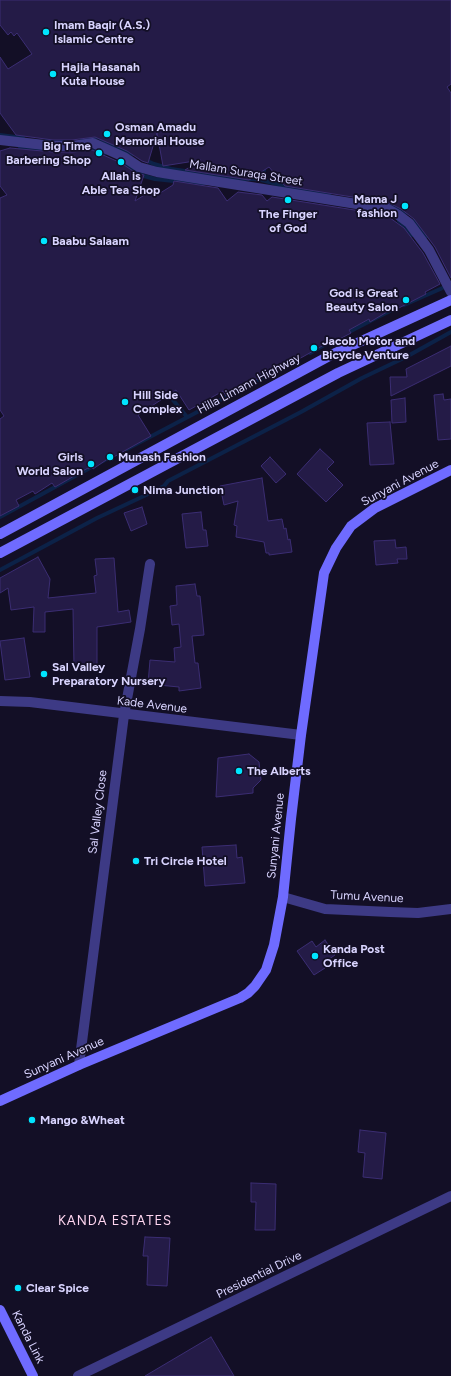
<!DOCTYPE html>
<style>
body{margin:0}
canvas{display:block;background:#130f26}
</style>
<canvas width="451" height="1376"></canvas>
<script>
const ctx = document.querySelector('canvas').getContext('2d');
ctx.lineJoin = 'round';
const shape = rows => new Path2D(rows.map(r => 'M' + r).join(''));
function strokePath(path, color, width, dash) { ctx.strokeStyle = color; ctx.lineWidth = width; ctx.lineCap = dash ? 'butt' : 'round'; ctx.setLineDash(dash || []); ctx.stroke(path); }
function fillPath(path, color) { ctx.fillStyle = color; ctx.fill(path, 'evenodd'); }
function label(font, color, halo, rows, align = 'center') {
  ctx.font = font + ' Figtree,sans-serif'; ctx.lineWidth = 3.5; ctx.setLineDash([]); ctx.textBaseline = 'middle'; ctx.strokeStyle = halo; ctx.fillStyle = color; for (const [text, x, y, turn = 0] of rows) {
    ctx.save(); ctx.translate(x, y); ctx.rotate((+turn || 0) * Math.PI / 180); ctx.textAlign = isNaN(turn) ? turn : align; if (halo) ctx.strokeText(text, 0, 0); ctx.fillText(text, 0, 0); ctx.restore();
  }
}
strokePath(shape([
 [0,135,23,138],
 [82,139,98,137,110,144,133,154],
 [46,141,65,140],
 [20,147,43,151,51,150],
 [82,149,105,153],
 [145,160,154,164,171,169,240,179,258,179,288,187,330,193],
 [123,162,132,170,144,176,155,179,203,184],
 [265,165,263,175,266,181],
 [378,200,402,211,409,213],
 [415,220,427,236],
 [399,221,412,235],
 [404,305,447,286],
 [347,333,376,318,396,308],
 [310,353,335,339],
 [168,394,187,417],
 [170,396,181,388],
 [127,449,279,369],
 [0,517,112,456],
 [0,570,97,518,144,496,164,486,168,481,301,412,362,378,406,357,451,332]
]), '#0c2248', 4);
const building = shape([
 [0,0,451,0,451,84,447,87,451,93,451,278,435,247,414,219,401,209,389,203,285,186,269,167,249,180,185,170,201,160,163,166,157,133,148,163,142,161,127,151,95,137,72,140,53,140,16,135,0,113,0,57,8,69,32,54,17,33,14,36,11,32,8,35,0,25,0,0],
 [10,148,53,152,73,152,92,150,121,163,136,173,144,175,135,201,154,189,157,195,173,185,174,181,218,188,227,201,238,192,262,195,267,201,272,197,386,215,404,228,423,253,440,284,425,292,426,294,393,311,392,309,370,322,369,319,349,330,351,333,332,343,331,341,290,364,275,371,274,370,226,396,223,391,189,410,176,390,138,415,151,436,110,459,109,458,93,469,91,467,88,469,88,468,55,487,52,483,35,494,33,491,16,500,19,506,0,516,0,419,4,416,0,410,0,198,7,195,0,186,0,151,10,148],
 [451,346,451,366,391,396,390,377,407,377,406,369,451,346],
 [443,394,444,400,451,399,451,439,438,440,434,395,443,394],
 [405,398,406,422,392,423,391,400,405,398],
 [390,422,394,464,370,465,367,423,390,422],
 [320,449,334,462,327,469,343,485,326,502,297,474,320,449],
 [270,457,286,474,276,483,261,466,270,457],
 [262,478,268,521,282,519,284,529,286,528,288,540,290,539,292,552,269,555,269,553,266,553,264,542,236,537,237,526,234,525,238,501,224,505,220,486,262,478],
 [142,507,147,524,131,531,124,513,142,507],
 [201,512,203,530,206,530,208,546,186,548,182,514,201,512],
 [395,540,396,548,406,547,407,559,397,559,398,563,376,565,374,541,395,540],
 [38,557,50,579,48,598,96,593,94,576,97,575,95,559,114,558,118,612,129,610,131,622,97,627,97,665,74,666,73,609,45,612,45,632,33,632,34,607,11,610,8,588,0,593,0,578,38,557],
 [195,584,197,596,200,596,204,635,192,636,195,663,198,663,201,688,179,691,179,687,148,684,150,660,175,662,174,648,181,647,179,624,172,625,170,606,177,605,176,586,195,584],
 [24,638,30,677,5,680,0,641,24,638],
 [249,754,259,762,261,780,253,788,253,793,216,797,218,758,249,754],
 [236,845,237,858,242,857,245,883,205,886,202,847,236,845],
 [325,940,335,955,322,964,325,968,314,975,297,951,312,941,316,947,325,940],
 [360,1130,386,1133,382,1179,363,1177,365,1153,358,1152,360,1130],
 [251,1183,276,1184,275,1230,255,1230,256,1202,251,1202,251,1183],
 [145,1237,170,1238,167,1286,147,1285,148,1256,143,1256,145,1237],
 [211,1337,234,1376,145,1376,211,1337]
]);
fillPath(building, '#241b47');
strokePath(building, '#3b2d73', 1);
strokePath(shape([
 [0,140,53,146,72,146,93,143,124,157,139,167,157,172,388,209,397,214,409,223,429,250,451,292],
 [0,701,30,702,301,735],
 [283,897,325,909,390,912,418,913,451,909],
 [79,1065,124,715,140,629,150,564],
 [78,1376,451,1196]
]), '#3d3a85', 10);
strokePath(shape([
 [0,534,331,355,451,300],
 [0,553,338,373,451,320],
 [0,1101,79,1065,240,998,248,993,255,986,266,970,274,945,283,897,291,819,301,735,324,573,336,548,351,526,375,508,451,470],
 [0,1310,33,1376]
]), '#6f6bff', 10);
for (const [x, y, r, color] of [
 [46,32,4,"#00e5ff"],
 [53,74,4,"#00e5ff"],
 [107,134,4,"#00e5ff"],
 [99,153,4,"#00e5ff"],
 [121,162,4,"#00e5ff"],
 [288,200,4,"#00e5ff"],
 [405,206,4,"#00e5ff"],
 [44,241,4,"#00e5ff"],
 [406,300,4,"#00e5ff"],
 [314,348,4,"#00e5ff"],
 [125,402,4,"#00e5ff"],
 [110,457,4,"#00e5ff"],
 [91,464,4,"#00e5ff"],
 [135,490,4,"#00e5ff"],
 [44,674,4,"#00e5ff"],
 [239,771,4,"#00e5ff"],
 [136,861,4,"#00e5ff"],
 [315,956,4,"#00e5ff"],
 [32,1120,4,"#00e5ff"],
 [18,1288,4,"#00e5ff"]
]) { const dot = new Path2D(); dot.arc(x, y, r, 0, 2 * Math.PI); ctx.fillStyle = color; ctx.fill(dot); strokePath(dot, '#130f26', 1.5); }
label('bold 12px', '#d9d4ff', '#130f26', [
 ["Imam Baqir (A.S.)",54,25],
 ["Islamic Centre",54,39],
 ["Hajia Hasanah",61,67],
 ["Kuta House",61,81],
 ["Osman Amadu",115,127],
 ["Memorial House",115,141],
 ["Big Time",91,146,"right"],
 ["Barbering Shop",91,160,"right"],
 ["Allah is",121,176,"center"],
 ["Able Tea Shop",121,190,"center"],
 ["Mama J",397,199,"right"],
 ["fashion",397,213,"right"],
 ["The Finger",288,214,"center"],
 ["of God",288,228,"center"],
 ["Baabu Salaam",52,241],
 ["God is Great",398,293,"right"],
 ["Beauty Salon",398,307,"right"],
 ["Jacob Motor and",322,341],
 ["Bicycle Venture",322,355],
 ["Hill Side",133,395],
 ["Complex",133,409],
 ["Girls",83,457,"right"],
 ["World Salon",83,471,"right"],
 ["Munash Fashion",118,457],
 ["Nima Junction",143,490],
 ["Sal Valley",52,667],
 ["Preparatory Nursery",52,681],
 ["The Alberts",247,771],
 ["Tri Circle Hotel",144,861],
 ["Kanda Post",323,949],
 ["Office",323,963],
 ["Mango &Wheat",40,1120],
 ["Clear Spice",26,1288]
], 'left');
label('12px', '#d9d4ff', '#130f26', [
 ["Mallam Suraqa Street",246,173,9],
 ["Hilla Limann Highway",249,384,-28],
 ["Sunyani Avenue",400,483,-28],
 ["Kade Avenue",152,705,7],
 ["Sal Valley Close",98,812,-83],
 ["Sunyani Avenue",276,836,-84],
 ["Tumu Avenue",367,897,3],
 ["Sunyani Avenue",64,1058,-24],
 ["Presidential Drive",259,1275,-26],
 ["Kanda Link",28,1337,63]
]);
ctx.letterSpacing = '1px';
label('13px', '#ffd6f0', '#130f26', [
 ["KANDA ESTATES",115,1221]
]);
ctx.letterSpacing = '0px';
</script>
